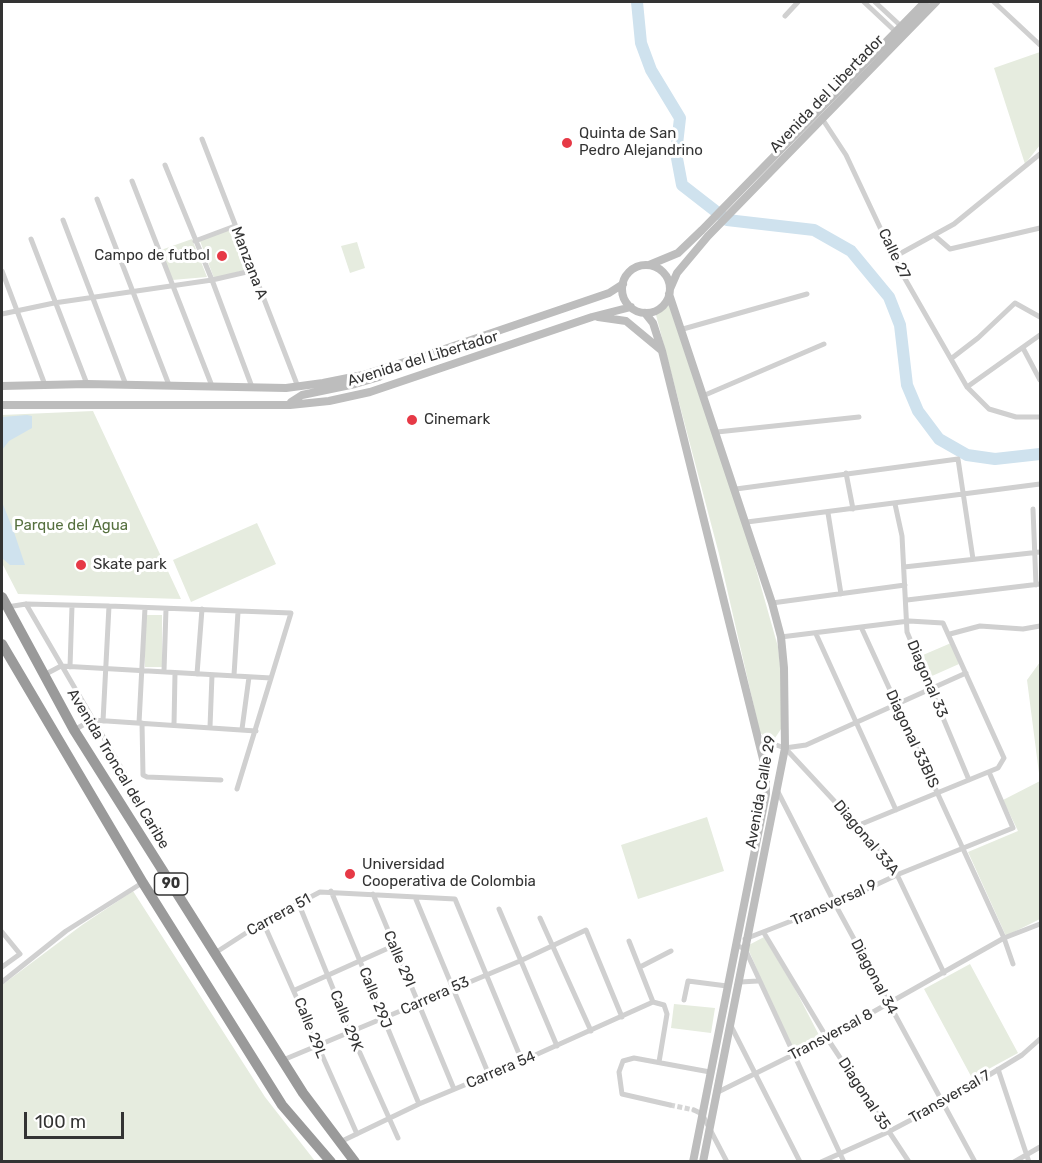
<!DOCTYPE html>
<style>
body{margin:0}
#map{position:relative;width:1042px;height:1163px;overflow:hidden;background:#fff;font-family:Rubik,sans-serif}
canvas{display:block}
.frame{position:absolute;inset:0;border:3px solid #333;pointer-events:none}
.scale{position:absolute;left:24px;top:1112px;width:100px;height:27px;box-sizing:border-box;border:3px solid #333;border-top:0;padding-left:8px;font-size:18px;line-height:21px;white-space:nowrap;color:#333;-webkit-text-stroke:4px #fff;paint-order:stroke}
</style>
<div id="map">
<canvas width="1042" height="1163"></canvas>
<div class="frame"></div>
<div class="scale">100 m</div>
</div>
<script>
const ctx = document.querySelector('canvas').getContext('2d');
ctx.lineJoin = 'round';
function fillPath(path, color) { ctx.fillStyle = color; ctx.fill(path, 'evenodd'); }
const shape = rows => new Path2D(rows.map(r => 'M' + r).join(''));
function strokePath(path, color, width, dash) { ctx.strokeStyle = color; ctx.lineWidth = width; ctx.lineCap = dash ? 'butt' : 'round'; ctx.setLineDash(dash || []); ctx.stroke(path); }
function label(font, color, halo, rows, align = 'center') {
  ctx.font = font + ' Rubik,sans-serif'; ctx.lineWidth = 6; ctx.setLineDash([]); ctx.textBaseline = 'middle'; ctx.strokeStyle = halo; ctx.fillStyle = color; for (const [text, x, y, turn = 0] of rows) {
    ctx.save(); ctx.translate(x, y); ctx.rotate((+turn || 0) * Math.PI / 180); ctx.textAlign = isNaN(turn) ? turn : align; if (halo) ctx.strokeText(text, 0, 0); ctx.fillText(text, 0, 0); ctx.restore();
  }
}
fillPath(shape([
 [1040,52,1040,145,1025,164,994,68],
 [229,230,245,270,214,278,200,241],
 [192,239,207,277,172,280,161,250],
 [357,242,365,268,350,273,341,246],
 [672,303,747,537,778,647,782,683,781,729,775,738,769,739,760,733,719,554,656,315],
 [93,411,181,599,18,594,2,563,2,415],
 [257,523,276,564,191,602,173,560],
 [145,615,162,615,162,667,145,667],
 [951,643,959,664,932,676,923,655],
 [1040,662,1040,919,1006,936,968,852,1018,831,1003,800,1040,781,1027,680],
 [707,817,724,871,638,899,621,845],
 [133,891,265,1097,315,1161,2,1162,2,985,82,925],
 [764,937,794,987,820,1037,792,1052,747,946],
 [970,964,1018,1053,972,1078,924,989],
 [674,1004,715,1008,711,1033,671,1028]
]), '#e6ecdf');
fillPath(shape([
 [27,415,32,416,32,428,9,441,2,450,2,417],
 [2,502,14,532,25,565,10,565,2,558]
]), '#cfe2ee');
strokePath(shape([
 [637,2,641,43,651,70,680,118,676,153,682,185,727,220,814,230,851,251,889,297,900,325,907,385,918,411,939,439,967,455,995,459,1040,454]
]), '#cfe2ee', 12);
strokePath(shape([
 [670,1105,694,1110]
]), '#d6d6d6', 5, [5, 2.5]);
strokePath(shape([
 [864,2,897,33],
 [875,2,903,28],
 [994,2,1040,45],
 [785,16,798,2],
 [823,120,846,155,900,270,967,387,989,409,1016,417,1040,417],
 [202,139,298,387],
 [165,165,212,280,252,387],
 [132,181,212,386],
 [97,199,169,385],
 [63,220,126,385],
 [935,236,950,249,1040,228],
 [31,239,87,384],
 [195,241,235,226],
 [894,257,954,224,1040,154],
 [2,271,45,385],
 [2,314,54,303,212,280,251,271],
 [683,329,807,294],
 [1023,348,1040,380],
 [952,358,978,338,1015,303,1040,317],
 [967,387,1040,335],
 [705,395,824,344],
 [717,432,859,417],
 [846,473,853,509],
 [736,489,958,459,973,559],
 [895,504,902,536,907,632,969,780],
 [1033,509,1036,585],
 [828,513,841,594],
 [747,522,1040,484],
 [904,567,1040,552],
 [907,600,1040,584],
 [772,603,905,585],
 [26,604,130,783],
 [7,607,26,604,109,606,291,613,237,789],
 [862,629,1004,938,1013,964],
 [816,634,896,810],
 [950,634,980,626,1023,629,1040,626],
 [781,637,909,621,943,623,1004,758,998,768,859,825],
 [70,667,72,606],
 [164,671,166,609],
 [197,674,202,609],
 [44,675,61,666,271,678],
 [234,675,238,612],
 [103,721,109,606],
 [139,723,145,608],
 [142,723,143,775,147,777,221,780],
 [174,725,175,673],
 [210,727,212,675],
 [242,729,249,677],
 [74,730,92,720,256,731],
 [759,739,785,748,806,745,966,673],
 [785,748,891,862,944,973],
 [777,790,835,904,975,1162],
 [331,891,419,1104],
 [373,894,454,1089],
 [415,897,489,1075],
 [298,902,351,1033,398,1138],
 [499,909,557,1046],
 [540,918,591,1031],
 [263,922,357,1134],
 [2,932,20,954,2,967],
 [764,933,827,1038,909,1162],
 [745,939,835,904,899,874,1013,828,989,772],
 [629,941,653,1002],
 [736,945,745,949,844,1162],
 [215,953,263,922,320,892,455,899,522,1061],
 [640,967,671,951],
 [2,982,66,931,142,883],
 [740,982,758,981],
 [295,990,393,946],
 [684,1000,688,981,727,986],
 [731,1026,800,1162],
 [283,1060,520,961,586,930,622,1017],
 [998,1069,1029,1162],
 [718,1092,827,1038,1004,938,1040,924],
 [670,1105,622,1094,619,1072,623,1061,634,1058,710,1072],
 [694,1110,702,1114,727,1162],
 [340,1142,419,1104,522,1061,653,1002,664,1005,667,1014,659,1062],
 [821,1162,888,1132,943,1103,1022,1055,1040,1039],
 [1014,1162,1040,1147]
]), '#d0d0d0', 5);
strokePath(shape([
 [649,265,678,253,702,230,925,2],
 '622 289a24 24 0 1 1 48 0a24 24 0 1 1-48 0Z',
 [670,289,677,273,708,236,936,2],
 [669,294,772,603,781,637,784,668,785,748,703,1162],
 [645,313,653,323,662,351,766,771,766,794,693,1162],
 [598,317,626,321,661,350],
 [2,386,87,384,286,388,323,383,363,375,433,353,609,293,623,284],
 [2,405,290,405,329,401,370,392,592,317,631,307],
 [290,405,291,402,302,395,355,384,379,377,389,369]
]), '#bdbdbd', 8);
strokePath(shape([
 [2,597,74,730,303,1093,355,1162],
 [2,644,143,883,282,1105,331,1162]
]), '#9a9a9a', 10);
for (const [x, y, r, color] of [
 [567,143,6,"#e63946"],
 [222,256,6,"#e63946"],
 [412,420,6,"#e63946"],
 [81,565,6,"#e63946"],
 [350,874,6,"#e63946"]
]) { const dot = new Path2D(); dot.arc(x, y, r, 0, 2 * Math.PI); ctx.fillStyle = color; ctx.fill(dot); strokePath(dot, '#fff', 2); }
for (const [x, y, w] of [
 [171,884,33]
]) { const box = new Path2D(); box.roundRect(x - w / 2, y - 11, w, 22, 4.5); ctx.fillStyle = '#fff'; ctx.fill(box); strokePath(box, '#333', 1.5); }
label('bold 14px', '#333', null, [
 ["90",171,884]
]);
label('15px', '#333', '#fff', [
 ["Avenida del Libertador",827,94,-46],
 ["Calle 27",894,254,64],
 ["Manzana A",249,263,69],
 ["Avenida del Libertador",423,359,-17],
 ["Diagonal 33",927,679,67],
 ["Diagonal 33BIS",912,739,65],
 ["Avenida Troncal del Caribe",118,769,59],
 ["Avenida Calle 29",761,792,-80],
 ["Diagonal 33A",866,838,50],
 ["Transversal 9",834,903,-24],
 ["Carrera 51",279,915,-29],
 ["Calle 29I",399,959,67],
 ["Diagonal 34",874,977,62],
 ["Carrera 53",435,996,-24],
 ["Calle 29J",375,998,68],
 ["Calle 29K",346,1021,68],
 ["Calle 29L",310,1028,68],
 ["Transversal 8",831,1035,-28],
 ["Carrera 54",501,1070,-23],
 ["Diagonal 35",864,1094,57],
 ["Transversal 7",950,1097,-30]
]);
label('15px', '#333', '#fff', [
 ["Quinta de San",579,134],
 ["Pedro Alejandrino",579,151],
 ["Campo de futbol",210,256,"right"],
 ["Cinemark",424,420],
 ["Skate park",93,565],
 ["Universidad",362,865],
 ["Cooperativa de Colombia",362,882]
], 'left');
label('15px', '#56703f', '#fff', [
 ["Parque del Agua",71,526]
]);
</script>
